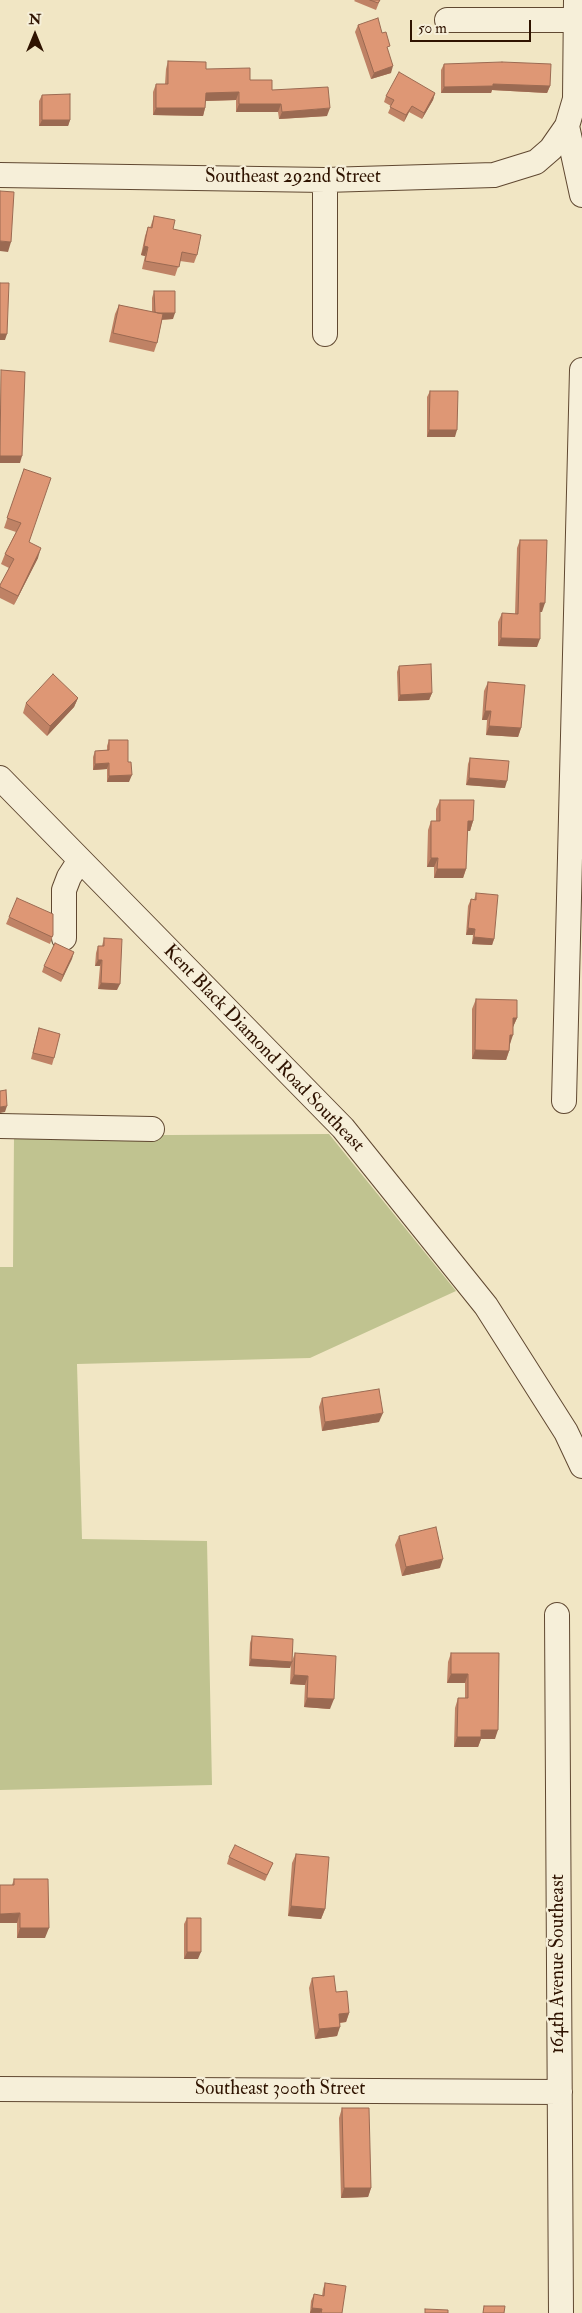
<!DOCTYPE html>
<style>
body{margin:0}
#map{position:relative;width:582px;height:2313px;overflow:hidden;background:#f1e6c4;font-family:"IM FELL Double Pica",serif}
canvas{display:block}
.north{position:absolute;left:10px;top:10px;width:50px;height:50px;-webkit-text-stroke:4px #f6efd9;paint-order:stroke;rotate:0deg;font-size:14px;font-weight:700;line-height:20px;text-align:center;color:#2f1300}
.north::after{content:'';display:block;margin:auto;width:18px;height:22px;background:#2f1300;clip-path:polygon(50% 0,100% 100%,50% 72%,0 100%)}
.scale{position:absolute;left:410px;top:20px;width:121px;height:22px;box-sizing:border-box;border:2px solid #2f1300;border-top:0;padding-left:6px;font-size:15px;line-height:18px;white-space:nowrap;color:#2f1300;-webkit-text-stroke:4px #f6efd9;paint-order:stroke}
</style>
<div id="map">
<canvas width="582" height="2313"></canvas>
<div class="north">N</div>
<div class="scale">50 m</div>
</div>
<script>
const ctx = document.querySelector('canvas').getContext('2d');
ctx.lineJoin = 'round';
function fillPath(path, color) { ctx.fillStyle = color; ctx.fill(path, 'evenodd'); }
const shape = rows => new Path2D(rows.map(r => 'M' + r).join(''));
function strokePath(path, color, width, dash) { ctx.strokeStyle = color; ctx.lineWidth = width; ctx.lineCap = dash ? 'butt' : 'round'; ctx.setLineDash(dash || []); ctx.stroke(path); }
function label(font, color, halo, rows, align = 'center') {
  ctx.font = font + ' "IM FELL Double Pica",serif'; ctx.lineWidth = 4.5; ctx.setLineDash([]); ctx.textBaseline = 'middle'; ctx.strokeStyle = halo; ctx.fillStyle = color; for (const [text, x, y, turn = 0] of rows) {
    ctx.save(); ctx.translate(x, y); ctx.rotate((+turn || 0) * Math.PI / 180); ctx.textAlign = isNaN(turn) ? turn : align; if (halo) ctx.strokeText(text, 0, 0); ctx.fillText(text, 0, 0); ctx.restore();
  }
}
fillPath(shape([
 [329,1134,456,1291,310,1358,77,1364,82,1539,207,1541,212,1785,0,1790,0,1267,13,1267,14,1136]
]), '#c0c390');
const minor = shape([
 [576,0,575,99,567,126,582,195],
 [447,20,576,20],
 [0,175,325,180,494,175,536,162,551,149,567,126],
 [325,180,325,334],
 [0,778,343,1128,486,1306,566,1432,582,1466],
 [64,938,64,890,69,877,80,860],
 [564,1101,582,370],
 [0,1126,152,1129],
 [557,1615,561,2313],
 [0,2089,560,2092]
]);
strokePath(minor, '#604831', 26);
strokePath(minor, '#f6efd9', 24);
fillPath(shape([
 [355,0,380,0,376,10,354,1],
 [358,25,382,33,388,51,391,73,371,79,355,32],
 [168,61,206,69,250,80,327,116,279,119,278,112,236,112,236,100,205,101,205,108,203,116,153,115,153,92,156,84,165,84,166,69],
 [444,64,550,86,547,93,492,90,491,93,441,93,441,70],
 [435,93,433,100,422,119,409,112,404,122,388,113,391,106,384,102,386,96],
 [42,95,70,120,68,126,39,126,39,101],
 [154,216,173,229,197,255,194,263,180,261,175,276,142,269,145,256,141,255,145,236,148,227,150,228],
 [154,291,173,319,162,320,157,343,154,352,109,342,115,314,119,305,152,312,152,298],
 [430,391,455,437,427,437,427,397],
 [24,469,29,542,38,558,14,605,0,598,0,585,9,568,1,564,5,554,16,532,4,528],
 [520,540,542,612,540,612,537,647,498,646,498,622,502,613,515,614,517,548],
 [399,666,432,693,429,700,398,701,397,672],
 [488,682,521,728,518,737,486,735,487,720,482,720,484,691],
 [78,698,74,707,47,736,23,713,26,703],
 [109,740,128,762,129,782,107,782,107,769,93,770,93,757,95,751,107,750,107,746],
 [470,758,505,788,466,785,468,764],
 [440,800,473,821,470,831,467,831,466,869,463,878,434,878,434,867,427,867,428,830,431,821,436,821,436,809],
 [476,893,494,939,492,945,472,944,473,935,466,935,468,906,471,899,474,900],
 [9,917,53,935,50,944,6,924],
 [104,938,117,990,98,989,100,966,95,966,96,953,98,946,102,946],
 [74,952,61,982,42,972,44,966],
 [476,999,517,1018,513,1027,510,1044,509,1051,506,1060,472,1059,472,1009],
 [39,1028,54,1058,52,1065,31,1059,37,1035],
 [322,1398,379,1422,322,1431,319,1407],
 [399,1536,440,1568,402,1576,395,1545],
 [252,1636,292,1661,295,1653,330,1709,304,1707,305,1685,290,1684,291,1663,290,1668,249,1666,250,1643],
 [451,1653,499,1653,495,1739,481,1739,478,1747,454,1747,455,1708,458,1698,465,1698,465,1683,447,1683,448,1662],
 [296,1854,325,1909,321,1919,288,1916,292,1863],
 [229,1857,273,1863,265,1881,227,1864],
 [14,1879,45,1938,17,1938,17,1923,12,1885],
 [187,1918,198,1959,184,1959,184,1924],
 [312,1978,349,2013,346,2022,340,2023,337,2036,315,2039,309,1988],
 [342,2108,371,2188,368,2197,341,2198,339,2118],
 [325,2283,342,2313,310,2313,311,2301,314,2294,322,2296,323,2289]
]), '#bf8265');
fillPath(shape([
 [393,66,391,73,371,79,374,73],
 [493,84,550,86,547,93,492,90,491,93,441,93,444,87],
 [239,92,236,100,203,101,206,93],
 [435,93,433,100,422,119,424,113],
 [239,104,281,104,278,112,236,112],
 [412,106,404,122,406,115],
 [156,108,205,108,203,116,153,115],
 [330,108,327,116,279,119,282,112],
 [42,120,70,120,68,126,39,126],
 [0,241,11,242,8,252,0,251],
 [144,246,148,247,145,256,141,255],
 [155,313,175,313,173,319,152,320],
 [0,334,7,334,5,340,0,340],
 [429,430,457,430,455,437,427,437],
 [0,456,22,456,20,463,0,463],
 [41,548,38,558,14,605,18,596],
 [540,603,545,603,542,612,537,612],
 [501,638,540,639,537,647,498,646],
 [432,693,429,700,398,701,400,695],
 [78,698,74,707,47,736,50,726],
 [485,711,491,711,487,720,482,720],
 [489,726,521,728,518,737,486,735],
 [109,763,107,769,93,770,95,764],
 [132,775,129,782,107,782,109,776],
 [469,778,507,781,505,788,466,785],
 [468,821,473,821,470,831,464,831],
 [431,858,438,858,434,867,427,867],
 [437,869,466,869,463,878,434,878],
 [468,928,475,929,473,935,466,935],
 [474,937,494,939,492,945,472,944],
 [74,952,72,959,61,982,63,975],
 [98,960,102,960,100,966,95,966],
 [101,983,120,984,117,990,98,989],
 [513,1018,517,1018,513,1027],
 [510,1035,513,1035,510,1044],
 [475,1050,509,1051,506,1060,472,1059],
 [7,1106,5,1112,0,1113,0,1107],
 [383,1413,379,1422,322,1431,325,1422],
 [443,1559,440,1568,402,1576,406,1567],
 [251,1659,292,1662,290,1668,249,1666],
 [451,1674,468,1674,465,1683,447,1683],
 [294,1675,308,1676,305,1685,290,1684],
 [307,1698,334,1699,330,1709,304,1707],
 [481,1730,498,1730,495,1739,481,1739,478,1747,454,1747,457,1737],
 [291,1906,325,1909,321,1919,288,1916],
 [20,1913,17,1923,0,1923,0,1914],
 [20,1928,49,1928,45,1938,17,1938],
 [187,1952,201,1952,198,1959,184,1959],
 [349,2013,346,2022,335,2023,339,2014],
 [340,2027,337,2036,315,2039,319,2029],
 [344,2188,371,2188,368,2197,341,2198],
 [312,2308,322,2309,320,2313,310,2313]
]), '#9b6a52');
const building = shape([
 [370,0,380,0,378,3,370,0],
 [378,18,382,33,386,32,390,46,387,47,393,66,374,73,358,25,378,18],
 [168,61,206,62,206,69,250,68,250,80,272,80,272,90,328,87,330,108,282,112,281,104,239,104,239,92,206,93,205,108,156,108,156,84,168,84,168,61],
 [502,62,551,64,550,86,493,84,493,86,444,87,444,64,502,62],
 [399,72,435,93,424,113,412,106,406,115,390,107,394,100,386,96,399,72],
 [70,94,70,120,42,120,42,95,70,94],
 [0,191,14,192,11,242,0,241,0,191],
 [154,216,175,220,173,229,201,235,197,255,182,252,179,267,145,261,148,247,144,246,148,227,152,228,154,216],
 [0,283,9,283,7,334,0,334,0,283],
 [154,291,175,291,175,313,158,313,155,312,154,291],
 [119,305,163,314,157,343,113,333,119,305],
 [1,370,25,372,22,456,0,456,1,370],
 [430,391,458,391,457,430,429,430,430,391],
 [24,469,51,478,29,542,41,548,18,596,0,587,0,585,14,559,5,554,21,523,7,518,24,469],
 [520,540,547,540,545,603,540,603,540,639,501,638,502,613,518,614,520,540],
 [431,664,432,693,400,695,399,666,431,664],
 [53,674,78,698,50,726,26,703,53,674],
 [488,682,525,685,521,728,489,726,491,711,485,711,488,682],
 [109,740,128,740,128,762,131,762,132,775,109,776,109,763,95,764,95,751,109,750,109,740],
 [470,758,509,761,507,781,469,778,470,758],
 [440,800,474,800,473,821,468,821,466,869,437,869,438,858,431,858,431,821,440,821,440,800],
 [476,893,498,895,494,939,474,937,475,929,468,928,471,899,476,900,476,893],
 [17,898,53,914,53,935,52,937,9,917,17,898],
 [104,938,122,939,120,984,101,983,102,960,98,960,98,946,104,946,104,938],
 [55,943,74,952,63,975,44,966,55,943],
 [476,999,517,1000,517,1018,513,1018,513,1035,510,1035,509,1051,475,1050,476,999],
 [39,1028,60,1034,54,1058,33,1053,39,1028],
 [6,1090,7,1106,0,1107,0,1091,6,1090],
 [379,1389,383,1413,325,1422,322,1398,379,1389],
 [436,1527,443,1559,406,1567,399,1536,436,1527],
 [252,1636,293,1639,292,1662,251,1659,252,1636],
 [295,1653,336,1656,334,1699,307,1698,308,1676,294,1675,295,1653],
 [451,1653,499,1653,498,1730,481,1730,481,1737,457,1737,458,1698,468,1698,468,1674,451,1674,451,1653],
 [235,1845,273,1863,267,1875,229,1857,235,1845],
 [296,1854,329,1857,325,1909,291,1906,296,1854],
 [14,1879,48,1879,49,1928,20,1928,20,1913,0,1914,0,1885,14,1885,14,1879],
 [187,1918,201,1918,201,1952,187,1952,187,1918],
 [334,1976,336,1992,347,1991,349,2013,339,2014,340,2027,319,2029,312,1978,334,1976],
 [342,2108,369,2108,371,2188,344,2188,342,2108],
 [325,2283,346,2286,342,2313,321,2313,322,2309,312,2308,314,2294,324,2296,325,2283],
 [484,2306,505,2306,504,2313,483,2313,484,2306],
 [425,2309,448,2310,448,2313,425,2313,425,2309]
]);
fillPath(building, '#de9775');
strokePath(building, '#9b6a52', 1);
label('19px', '#2f1300', '#f6efd9', [
 ["Southeast 292nd Street",293,178],
 ["Kent Black Diamond Road Southeast",263,1049,46],
 ["164th Avenue Southeast",559,1964,-90],
 ["Southeast 300th Street",280,2090]
]);
</script>
